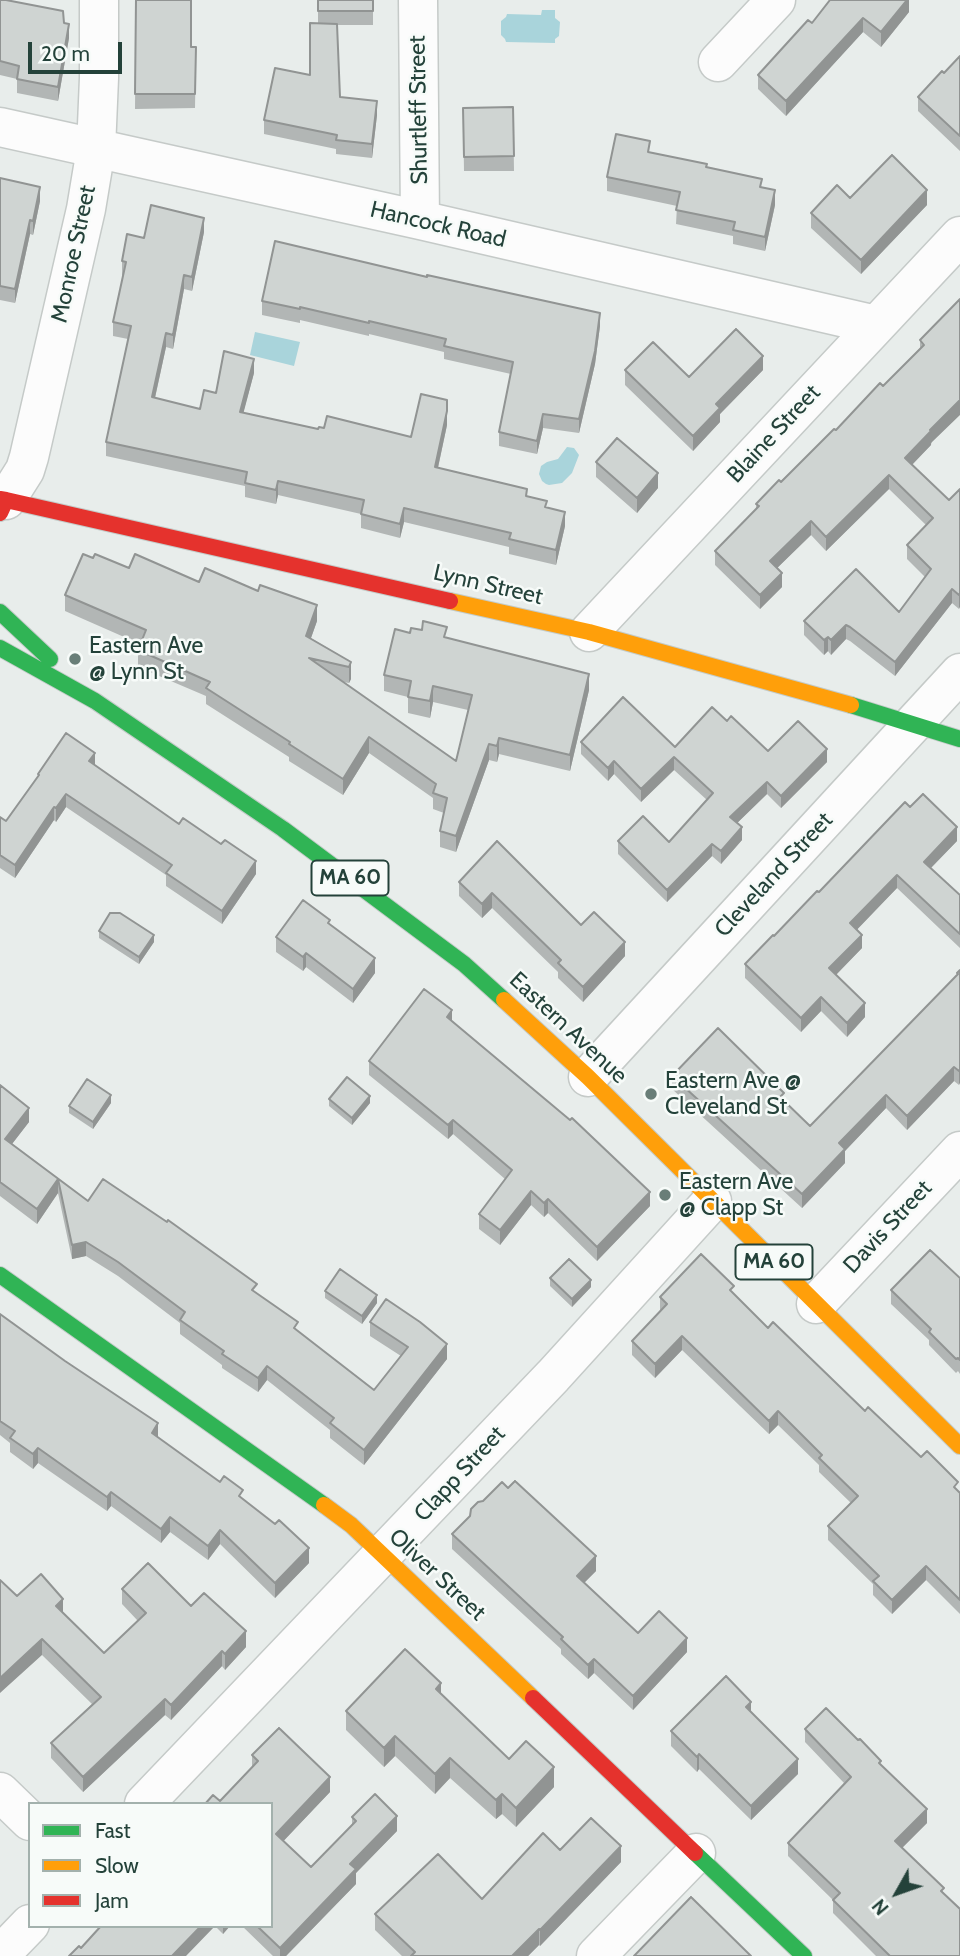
<!DOCTYPE html>
<style>
body{margin:0}
#map{position:relative;width:960px;height:1956px;overflow:hidden;background:#e8edeb;font-family:Cabin,sans-serif}
canvas{display:block}
.legend{position:absolute;left:28px;top:1802px;width:245px;height:126px;box-sizing:border-box;background:#f7fbf9;border:2px solid #a3b1ad;margin:0;padding:9px 12px;list-style:none;font-size:21px;color:#24423a}
.legend li{display:flex;align-items:center;gap:14px;height:35px}
.legend b{width:35px;border:2px solid #a3b1ad}
.north{position:absolute;left:862px;top:1858px;width:70px;height:70px;-webkit-text-stroke:5px #f7fbf9;paint-order:stroke;rotate:230deg;font-size:19px;font-weight:700;line-height:28px;text-align:center;color:#24423a}
.north::after{content:'';display:block;margin:auto;width:24px;height:32px;background:#24423a;clip-path:polygon(50% 0,100% 100%,50% 72%,0 100%)}
.scale{position:absolute;left:28px;top:42px;width:94px;height:32px;box-sizing:border-box;border:4px solid #24423a;border-top:0;padding-left:9px;font-size:21px;line-height:24px;white-space:nowrap;color:#24423a;-webkit-text-stroke:5px #f7fbf9;paint-order:stroke}
</style>
<div id="map">
<canvas width="960" height="1956"></canvas>
<ul class="legend">
<li><b style="height:9px;background:#30b455"></b>Fast</li>
<li><b style="height:9px;background:#ff9f0a"></b>Slow</li>
<li><b style="height:9px;background:#e5322d"></b>Jam</li>
</ul>
<div class="north">N</div>
<div class="scale">20 m</div>
</div>
<script>
const ctx = document.querySelector('canvas').getContext('2d');
ctx.lineJoin = 'round';
function fillPath(path, color) { ctx.fillStyle = color; ctx.fill(path, 'evenodd'); }
const shape = rows => new Path2D(rows.map(r => 'M' + r).join(''));
function strokePath(path, color, width, dash) { ctx.strokeStyle = color; ctx.lineWidth = width; ctx.lineCap = dash ? 'butt' : 'round'; ctx.setLineDash(dash || []); ctx.stroke(path); }
function label(font, color, halo, rows, align = 'center') {
  ctx.font = font + ' Cabin,sans-serif'; ctx.lineWidth = 5; ctx.setLineDash([]); ctx.textBaseline = 'middle'; ctx.strokeStyle = halo; ctx.fillStyle = color; for (const [text, x, y, turn = 0] of rows) {
    ctx.save(); ctx.translate(x, y); ctx.rotate((+turn || 0) * Math.PI / 180); ctx.textAlign = isNaN(turn) ? turn : align; if (halo) ctx.strokeText(text, 0, 0); ctx.fillText(text, 0, 0); ctx.restore();
  }
}
fillPath(shape([
 [542,10,555,10,555,18,560,22,559,36,555,39,555,43,506,42,505,39,501,35,501,21,506,17,507,14,541,15],
 [255,332,300,342,294,366,250,355],
 [567,447,574,448,579,455,572,473,562,483,549,485,546,484,542,481,539,474,541,466,547,462,558,459]
]), '#a9d4db');
const street = shape([
 [418,0,420,220],
 [718,62,776,0],
 [0,127,420,220,876,325],
 [6,500,25,470,29,457,86,209,96,149,99,78,99,0],
 [589,632,960,236],
 [588,1077,960,673],
 [816,1304,960,1151],
 [0,1792,30,1821],
 [144,1804,553,1376,712,1201],
 [0,1955,30,1924],
 [596,1956,696,1853]
]);
const fast = shape([
 [0,612,50,659],
 [0,648,95,701,283,829,464,964,504,1000],
 [851,705,960,739],
 [0,1275,324,1505],
 [695,1853,804,1956]
]);
const slow = shape([
 [450,601,589,632,851,705],
 [504,1000,588,1077,960,1446],
 [324,1505,351,1525,533,1698]
]);
const jam = shape([
 [0,499,6,500,0,513],
 [6,500,450,601],
 [533,1698,695,1853]
]);
strokePath(street, '#c5cac8', 41);
strokePath(fast, '#c3cbc8', 18);
strokePath(slow, '#c3cbc8', 18);
strokePath(jam, '#c3cbc8', 18);
strokePath(street, '#fcfcfc', 38);
strokePath(fast, '#30b455', 16);
strokePath(slow, '#ff9f0a', 16);
strokePath(jam, '#e5322d', 16);
fillPath(shape([
 [0,0,64,23,69,38,58,101,17,93,17,79,0,75],
 [136,0,191,47,196,47,195,108,135,109],
 [318,0,373,0,373,25,337,25,340,97,377,115,372,158,336,154,336,149,264,134,264,120,310,75,318,24],
 [909,0,909,12,881,47,863,32,786,116,758,89,758,75,812,23],
 [960,56,960,151,918,111,918,97,944,73],
 [513,107,514,171,464,171,463,108],
 [650,153,707,167,762,188,775,205,765,251,733,244,733,236,676,224,677,206,607,191,607,177],
 [0,178,40,201,33,235,30,234,15,303,0,300],
 [850,198,927,205,861,274,811,228,811,213],
 [204,232,192,291,184,289,173,349,166,347,155,398,200,409,216,393,254,373,243,413,318,429,324,428,411,437,447,425,438,468,527,496,547,508,565,526,556,565,509,554,509,547,404,522,400,538,361,528,361,514,278,495,276,504,245,497,245,486,106,456,106,442,128,339,113,336,113,322,123,275,122,275,122,261,144,238],
 [960,299,931,445,912,465,949,500,960,489,959,609,952,603,895,676,850,641,846,639,831,655,828,651,824,655,804,635,804,621,899,612,925,577,907,559,907,545,926,525,889,489,826,551,811,535,777,568,782,587,760,609,715,565,715,551,756,509,756,504,883,386,920,348,920,340],
 [262,301,600,326,595,364,579,433,543,428,537,454,499,446,499,432,511,374,444,359,444,352,369,334,369,336,300,320,300,323,262,315],
 [625,370,689,377,763,370,720,414,720,422,693,451,625,385],
 [596,462,658,488,637,513,596,477],
 [93,558,129,568,199,582,317,621,311,638,351,662,351,679,349,683,343,682,456,761,468,710,433,702,430,718,408,713,408,697,384,691,384,675,410,633,447,638,589,690,570,771,499,754,497,762,489,760,456,852,440,847,440,831,444,813,433,809,433,798,369,753,343,795,289,761,289,757,206,704,206,696,138,667,138,650,140,644,65,611,65,595],
 [727,721,768,751,827,762,781,808,767,794,737,823,742,840,721,864,712,856,667,902,618,854,618,841,669,842,707,800,674,770,641,802,614,774,608,781,581,754,581,742,675,747],
 [95,765,179,824,256,874,222,924,166,886,166,875,66,807,56,822,54,820,15,878,0,868,0,817,6,821,38,778,38,774],
 [910,807,957,841,931,868,960,895,960,948,897,888,857,929,862,948,836,975,865,1017,847,1037,821,1011,801,1032,745,978,745,964],
 [459,882,581,925,625,956,583,1002,558,978,558,972,492,908,482,918,459,896],
 [330,925,375,973,353,1003,306,967,303,971,276,952,276,937],
 [99,931,154,942,139,964,99,938],
 [960,970,959,1085,954,1081,907,1130,886,1108,845,1151,845,1163,802,1208,672,1089,672,1076,784,1101,810,1126,957,975,957,973],
 [452,1022,650,1206,597,1261,548,1213,544,1217,531,1205,500,1245,479,1229,479,1214,505,1179,453,1134,448,1139,369,1075,369,1061],
 [0,1085,29,1122,12,1144,88,1201,257,1293,298,1331,374,1390,401,1356,370,1336,370,1322,447,1359,364,1465,330,1438,330,1430,267,1380,258,1392,222,1368,222,1365,180,1334,180,1323,118,1276,86,1256,72,1259,58,1193,37,1224,0,1196],
 [329,1099,370,1103,352,1125,329,1106],
 [111,1103,93,1129,69,1113,69,1106],
 [550,1278,591,1287,572,1307,550,1286],
 [960,1278,960,1374,958,1371,956,1373,929,1345,929,1340,891,1304,891,1290],
 [325,1291,377,1303,362,1324,325,1298],
 [734,1294,768,1328,960,1493,960,1614,926,1580,892,1614,873,1595,873,1584,828,1540,828,1526,851,1503,819,1472,819,1465,778,1425,769,1434,682,1350,655,1378,632,1355,632,1341,660,1311,660,1297],
 [0,1314,158,1437,243,1499,309,1563,275,1598,220,1544,208,1560,170,1532,161,1543,111,1506,107,1511,38,1463,33,1469,10,1452,10,1443,0,1435],
 [452,1534,596,1571,584,1583,638,1633,687,1652,633,1710,594,1673,588,1679,561,1654,561,1649,452,1549],
 [122,1589,191,1606,246,1647,225,1670,222,1666,171,1720,165,1715,83,1792,51,1758,51,1743,92,1704,42,1655,17,1596,63,1613,104,1653,138,1621,122,1604],
 [441,1694,509,1759,554,1787,516,1827,502,1814,496,1819,450,1778,435,1794,395,1756,384,1767,346,1730,346,1711],
 [751,1713,798,1774,751,1820,699,1769,697,1772,671,1746,671,1731],
 [805,1729,881,1765,927,1823,902,1848,944,1893,960,1956,876,1956,833,1913,833,1900,788,1856,788,1843,844,1783,805,1742],
 [252,1755,330,1792,283,1841,311,1867,352,1825,352,1817,397,1831,356,1873,356,1884,286,1956,273,1956,242,1926,271,1926,220,1801,252,1767],
 [560,1850,621,1862,540,1946,539,1945,528,1956,402,1956,375,1930,375,1914,482,1899],
 [101,1926,230,1926,223,1934,215,1926,81,1948]
]), '#b2b6b5');
fillPath(shape([
 [907,0,909,0,909,12,881,47,881,32],
 [863,18,863,32,786,116,786,101],
 [69,24,69,38,58,101,58,87],
 [377,101,377,115,372,158,372,144],
 [40,187,40,201,33,235,33,221],
 [775,190,775,205,765,251,765,237],
 [927,190,927,205,861,274,861,260],
 [204,218,204,232,192,291,192,277],
 [30,220,30,234,15,303,15,289],
 [184,275,184,289,173,349,173,335],
 [600,313,600,326,595,364,579,433,579,419],
 [166,333,166,347,152,411,152,397],
 [763,356,763,370,720,414,720,422,693,451,693,436,716,404],
 [254,359,254,373,240,426,240,412],
 [960,400,960,415,931,443,931,445,905,472,905,458,930,430],
 [447,411,447,425,435,481,435,467],
 [543,414,543,428,537,454,537,441],
 [658,473,658,488,637,513,637,498],
 [889,475,889,489,826,551,826,537],
 [278,481,278,495,276,504,276,490],
 [404,508,404,522,400,538,400,524],
 [565,512,565,526,556,565,556,550],
 [811,521,811,535,770,575,770,561],
 [782,573,782,587,760,609,760,595],
 [952,589,952,603,895,676,895,662],
 [960,593,960,607,959,609,959,595],
 [317,605,317,621,306,652,306,636],
 [846,625,846,639,831,655,831,640],
 [828,637,828,651,824,655,824,640],
 [351,662,351,679,349,683,349,667],
 [589,674,589,690,570,771,570,755],
 [433,686,433,702,430,718,430,701],
 [369,737,369,753,343,795,343,779],
 [499,738,499,754,497,762,497,746],
 [489,744,489,760,456,852,456,836],
 [827,749,827,762,781,808,781,796],
 [95,753,95,767,89,761],
 [674,757,674,770,641,802,641,789],
 [614,761,614,774,608,781,608,768],
 [767,782,767,794,730,830,730,817],
 [66,794,66,807,56,822,56,808],
 [54,807,54,820,15,878,15,865],
 [742,827,742,840,721,864,721,851],
 [957,827,957,841,924,875,924,862],
 [712,844,712,856,667,902,667,890],
 [256,861,256,874,222,924,222,911],
 [897,875,897,888,850,937,850,923],
 [492,893,492,908,482,918,482,904],
 [154,935,154,942,139,964,139,957],
 [862,935,862,948,829,982,829,968],
 [625,942,625,956,583,1002,583,987],
 [306,953,306,967,303,971,303,957],
 [375,958,375,973,353,1003,353,989],
 [821,997,821,1011,801,1032,801,1018],
 [865,1003,865,1017,847,1037,847,1023],
 [452,1010,452,1025,447,1017],
 [954,1067,954,1081,907,1130,907,1116],
 [960,1069,960,1083,959,1085,959,1071],
 [111,1095,111,1103,93,1129,93,1122],
 [886,1095,886,1108,845,1151,845,1163,802,1208,802,1194,839,1143],
 [370,1096,370,1103,352,1125,352,1118],
 [29,1108,29,1122,5,1153,5,1139],
 [453,1120,453,1134,448,1139,448,1125],
 [58,1179,58,1193,37,1224,37,1209],
 [531,1191,531,1205,500,1245,500,1230],
 [650,1192,650,1206,597,1261,597,1247],
 [548,1199,548,1213,544,1217,544,1203],
 [86,1242,86,1256,72,1259,72,1245],
 [591,1280,591,1287,572,1307,572,1299],
 [377,1295,377,1303,362,1324,362,1316],
 [682,1336,682,1350,655,1378,655,1364],
 [447,1344,447,1359,364,1465,364,1450],
 [267,1366,267,1380,258,1392,258,1378],
 [778,1411,778,1425,769,1434,769,1421],
 [158,1423,158,1438,152,1433],
 [38,1448,38,1463,33,1469,33,1454],
 [111,1492,111,1506,107,1511,107,1497],
 [170,1517,170,1532,161,1543,161,1529],
 [220,1530,220,1544,208,1560,208,1546],
 [309,1548,309,1563,275,1598,275,1583],
 [596,1556,596,1571,577,1590,577,1576],
 [926,1566,926,1580,892,1614,892,1600],
 [63,1599,63,1614,56,1606],
 [246,1631,246,1647,225,1670,225,1654],
 [687,1638,687,1652,633,1710,633,1696],
 [42,1639,42,1655,0,1693,0,1678],
 [222,1651,222,1666,171,1720,171,1705],
 [594,1659,594,1673,588,1679,588,1665],
 [441,1683,441,1703,436,1689],
 [165,1699,165,1715,83,1792,83,1777],
 [751,1702,751,1717,746,1707],
 [395,1736,395,1756,384,1767,384,1748],
 [699,1754,699,1769,697,1772,697,1757],
 [450,1758,450,1778,435,1794,435,1774],
 [798,1759,798,1774,751,1820,751,1806],
 [554,1767,554,1787,516,1827,516,1808],
 [330,1777,330,1792,276,1849,276,1834],
 [502,1794,502,1814,496,1819,496,1800],
 [927,1809,927,1823,895,1855,895,1841],
 [397,1816,397,1831,356,1873,356,1884,286,1956,280,1956,280,1948,350,1864],
 [621,1846,621,1862,540,1946,540,1930],
 [201,1926,215,1926,186,1956,172,1956],
 [223,1926,230,1926,223,1934],
 [539,1929,539,1945,528,1956,512,1956]
]), '#919493');
const building = shape([
 [0,0,6,0,63,11,64,23,69,24,58,87,17,79,19,66,0,61,0,0],
 [136,0,191,0,191,47,196,47,195,94,135,94,136,0],
 [318,0,373,0,373,11,318,11,318,0],
 [830,0,907,0,881,32,863,18,786,101,758,75,808,20,812,23,830,0],
 [310,23,337,24,340,97,377,101,372,144,336,140,337,135,264,120,275,68,310,75,310,23],
 [960,56,960,136,918,97,942,71,944,73,960,56],
 [513,107,514,156,464,157,463,108,513,107],
 [616,134,650,141,648,152,707,164,706,167,762,179,760,187,775,190,765,237,733,230,735,222,676,210,680,192,607,177,616,134],
 [892,155,927,190,861,260,811,213,837,185,850,198,892,155],
 [0,178,40,187,33,221,30,220,15,289,0,286,0,178],
 [151,205,204,218,192,277,184,275,173,335,166,333,152,397,200,409,204,390,216,393,224,351,254,359,240,412,318,429,319,427,324,428,327,416,411,437,421,394,447,400,447,411,435,467,527,489,526,496,547,501,545,507,565,512,556,550,509,539,511,533,404,508,400,524,361,514,364,500,278,481,276,490,245,483,247,472,106,442,131,326,113,322,126,262,122,261,127,234,144,238,151,205],
 [275,241,427,277,427,275,600,313,595,351,579,419,543,414,537,441,499,432,513,362,444,346,446,339,369,321,369,323,300,307,300,309,262,301,275,241],
 [960,299,960,400,930,430,931,431,905,458,949,500,960,489,960,593,959,595,952,589,895,662,850,627,846,625,831,640,828,637,824,640,804,621,856,569,899,612,931,569,907,545,933,518,889,475,826,537,811,521,770,561,782,573,760,595,715,551,759,506,756,504,779,480,781,482,834,429,836,430,880,383,883,386,924,345,920,340,960,299],
 [736,329,763,356,716,404,720,408,693,436,625,370,653,342,689,377,736,329],
 [617,438,658,473,637,498,596,462,617,438],
 [83,554,93,558,95,554,129,568,135,554,199,582,205,568,258,591,260,585,317,605,306,636,351,662,349,667,309,658,456,761,472,695,433,686,430,701,408,697,411,681,384,675,395,629,410,633,411,628,422,630,423,621,447,627,444,637,589,674,570,755,499,738,497,746,489,744,456,836,440,831,447,798,433,793,436,784,369,737,343,779,289,744,290,742,206,688,210,682,138,650,146,630,65,595,83,554],
 [623,697,675,747,712,707,727,721,731,716,768,751,798,721,827,749,781,796,767,782,730,817,742,827,721,851,712,844,667,890,618,841,643,816,669,842,713,793,674,757,641,789,614,761,608,768,581,742,623,697],
 [66,733,95,753,89,761,179,824,183,818,221,844,225,840,256,861,222,911,166,873,172,865,66,794,56,808,54,807,15,865,0,855,0,817,6,821,39,775,38,774,66,733],
 [923,794,957,827,924,862,960,895,960,934,897,875,850,923,862,935,829,968,865,1003,847,1023,821,997,801,1018,745,964,773,935,774,936,817,891,819,892,905,802,910,807,923,794],
 [497,841,581,925,594,912,625,942,583,987,558,963,561,960,492,893,482,904,459,882,497,841],
 [303,900,330,920,328,923,375,958,353,989,306,953,303,957,276,937,303,900],
 [110,913,120,913,154,935,139,957,99,931,110,913],
 [960,970,960,1069,959,1071,954,1067,907,1116,886,1095,839,1143,845,1149,802,1194,672,1076,718,1028,784,1093,780,1097,810,1126,958,974,957,973,960,970],
 [424,989,452,1010,447,1017,570,1120,572,1118,650,1192,597,1247,548,1199,544,1203,531,1191,500,1230,479,1214,512,1170,453,1120,448,1125,369,1061,424,989],
 [347,1077,370,1096,352,1118,329,1099,347,1077],
 [87,1079,111,1095,93,1122,69,1106,87,1079],
 [0,1085,29,1108,5,1139,88,1201,103,1179,167,1222,168,1220,257,1284,252,1290,298,1322,294,1328,374,1390,408,1347,370,1322,386,1299,420,1322,447,1344,364,1450,330,1423,334,1418,267,1366,258,1378,222,1354,224,1351,180,1320,185,1312,118,1262,86,1242,72,1245,58,1179,37,1209,0,1182,0,1085],
 [930,1250,960,1278,960,1360,958,1358,956,1359,929,1332,931,1329,891,1290,930,1250],
 [701,1254,734,1286,730,1290,768,1328,773,1322,865,1411,868,1407,921,1457,927,1451,958,1482,954,1487,960,1493,960,1600,926,1566,892,1600,873,1581,879,1576,828,1526,858,1496,819,1458,822,1455,778,1411,769,1421,682,1336,655,1364,632,1341,667,1304,660,1297,701,1254],
 [569,1259,591,1280,572,1299,550,1278,569,1259],
 [340,1269,377,1295,362,1316,325,1291,340,1269],
 [0,1314,65,1361,158,1423,152,1433,220,1482,224,1476,243,1490,239,1496,275,1524,279,1520,309,1548,275,1583,220,1530,208,1546,170,1517,161,1529,111,1492,107,1497,38,1448,33,1454,10,1438,15,1431,0,1421,0,1314],
 [515,1481,596,1556,577,1576,638,1633,659,1611,687,1638,633,1696,594,1659,588,1665,561,1639,563,1637,452,1534,470,1516,471,1509,478,1502,483,1501,502,1482,508,1488,515,1481],
 [148,1563,191,1606,204,1593,246,1631,225,1654,222,1651,171,1705,165,1699,83,1777,51,1743,101,1697,42,1639,0,1678,0,1580,17,1596,41,1574,63,1599,56,1606,104,1653,146,1613,122,1589,148,1563],
 [405,1649,441,1683,436,1689,509,1759,526,1741,554,1767,516,1808,502,1794,496,1800,450,1758,435,1774,395,1736,384,1748,346,1711,405,1649],
 [726,1676,751,1702,746,1707,798,1759,751,1806,699,1754,697,1757,671,1731,726,1676],
 [826,1708,858,1740,860,1739,881,1761,879,1763,927,1809,895,1841,944,1888,941,1891,960,1909,960,1956,890,1956,833,1900,840,1893,788,1843,851,1777,805,1729,826,1708],
 [279,1728,330,1777,276,1834,311,1867,356,1821,352,1817,375,1794,397,1816,350,1864,356,1869,280,1948,257,1926,271,1926,271,1804,205,1804,213,1795,220,1801,258,1761,252,1755,279,1728],
 [591,1818,621,1846,540,1930,539,1929,512,1956,411,1956,415,1952,375,1914,438,1854,482,1899,543,1833,560,1850,591,1818],
 [691,1897,751,1956,634,1956,691,1897],
 [101,1926,201,1926,172,1956,69,1956,79,1946,81,1948,101,1926]
]);
fillPath(building, '#cfd4d2');
strokePath(building, '#919493', 2);
for (const [x, y, r, color] of [
 [75,659,7,"#697e78"],
 [651,1094,7,"#697e78"],
 [665,1195,7,"#697e78"]
]) { const dot = new Path2D(); dot.arc(x, y, r, 0, 2 * Math.PI); ctx.fillStyle = color; ctx.fill(dot); strokePath(dot, '#f7fbf9', 2.5); }
for (const [x, y, w] of [
 [350,878,77],
 [774,1262,77]
]) { const box = new Path2D(); box.roundRect(x - w / 2, y - 17.5, w, 35, 5); ctx.fillStyle = '#f7fbf9'; ctx.fill(box); strokePath(box, '#24423a', 2); }
label('bold 21px', '#24423a', null, [
 ["MA 60",350,878],
 ["MA 60",774,1262]
]);
label('23px', '#24423a', '#f7fbf9', [
 ["Shurtleff Street",419,110,-91],
 ["Hancock Road",438,225,13],
 ["Monroe Street",74,254,-78],
 ["Blaine Street",774,434,-47],
 ["Lynn Street",488,585,13],
 ["Cleveland Street",774,875,-47],
 ["Eastern Avenue",568,1028,43],
 ["Davis Street",888,1227,-47],
 ["Clapp Street",460,1474,-47],
 ["Oliver Street",437,1575,43]
]);
label('23px', '#24423a', '#f7fbf9', [
 ["Eastern Ave",89,646],
 ["@ Lynn St",89,672],
 ["Eastern Ave @",665,1081],
 ["Cleveland St",665,1107],
 ["Eastern Ave",679,1182],
 ["@ Clapp St",679,1208]
], 'left');
</script>
